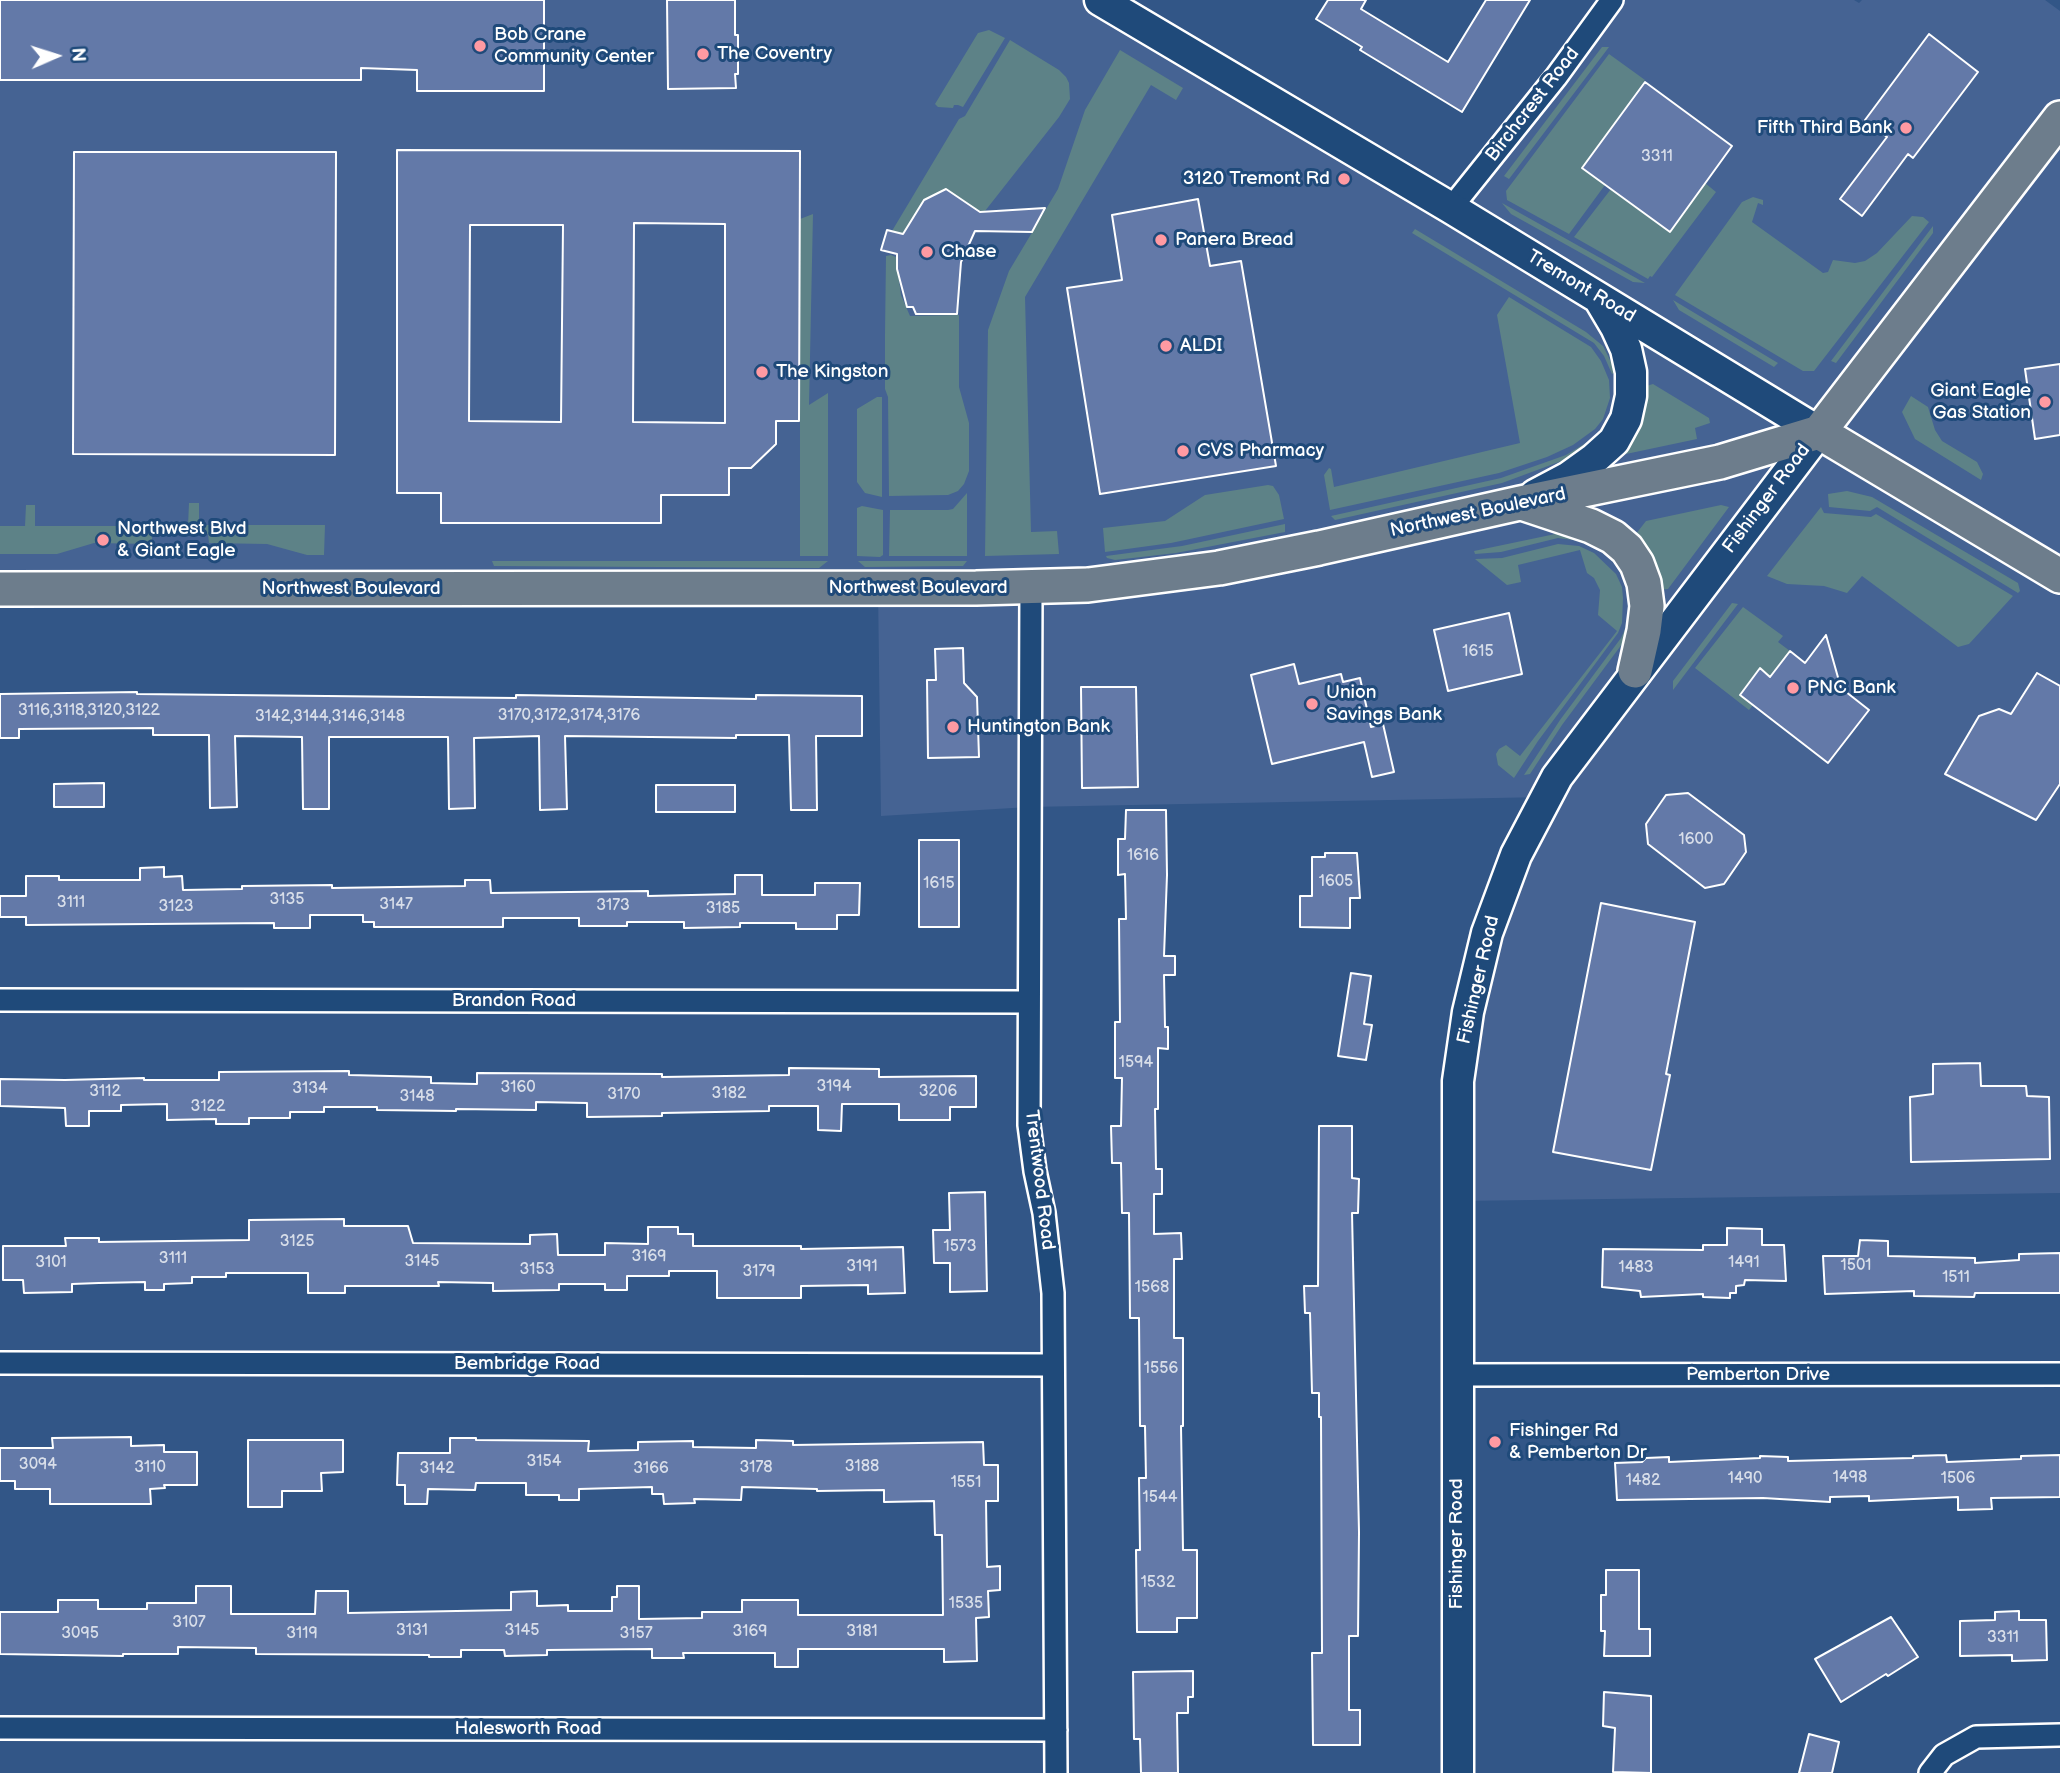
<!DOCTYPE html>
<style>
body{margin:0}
#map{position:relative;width:2060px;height:1773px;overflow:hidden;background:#325687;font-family:"Balsamiq Sans",sans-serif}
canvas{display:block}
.north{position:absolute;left:21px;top:21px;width:70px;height:70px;-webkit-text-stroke:5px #1f4a7a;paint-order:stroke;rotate:87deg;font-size:19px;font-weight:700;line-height:28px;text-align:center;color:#fff}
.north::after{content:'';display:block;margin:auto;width:24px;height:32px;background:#fff;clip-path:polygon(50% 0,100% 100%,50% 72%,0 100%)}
</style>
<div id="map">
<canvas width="2060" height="1773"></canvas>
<div class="north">N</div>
</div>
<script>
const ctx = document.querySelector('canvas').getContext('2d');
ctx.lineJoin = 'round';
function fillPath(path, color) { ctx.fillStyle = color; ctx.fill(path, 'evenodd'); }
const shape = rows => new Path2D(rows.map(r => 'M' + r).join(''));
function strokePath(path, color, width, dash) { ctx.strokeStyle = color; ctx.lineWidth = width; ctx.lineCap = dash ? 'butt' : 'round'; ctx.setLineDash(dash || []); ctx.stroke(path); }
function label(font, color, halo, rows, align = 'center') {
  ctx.font = font + ' "Balsamiq Sans",sans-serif'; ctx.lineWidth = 6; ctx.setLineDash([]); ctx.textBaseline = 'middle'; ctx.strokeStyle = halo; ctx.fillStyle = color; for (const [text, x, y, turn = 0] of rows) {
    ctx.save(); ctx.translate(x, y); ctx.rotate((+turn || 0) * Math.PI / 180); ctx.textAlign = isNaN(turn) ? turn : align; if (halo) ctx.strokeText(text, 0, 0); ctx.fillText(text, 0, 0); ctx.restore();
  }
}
fillPath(shape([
 [0,0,1100,0,1451,208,1612,0,1854,0,1859,3,1862,0,2045,0,2060,11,2060,1193,1457,1201,1468,1012,1546,797,1029,807,881,816,878,588,0,589]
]), '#456393');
fillPath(shape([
 [989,30,1005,38,963,107,958,105,954,105,953,108,938,107,935,104,978,33],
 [1010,40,1059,70,1066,77,1069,83,1070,99,1059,117,985,211,979,211,946,189,924,200,903,234,892,231,959,119,965,116],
 [1602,47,1609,47,1509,179,1504,176],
 [1120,50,1183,88,1176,100,1151,85,1025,297,1031,532,1057,531,1059,554,985,556,988,330,1009,271,1058,189,1085,110],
 [1609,54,1645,80,1582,168,1605,185,1569,234,1507,200,1506,191],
 [1705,183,1716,192,1652,277,1650,276,1648,279,1574,237,1611,189,1669,232],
 [1753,197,1763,200,1763,205,1758,203,1752,222,1823,273,1828,272,1833,260,1855,263,1865,261,1877,253,1912,216,1923,217,1929,222,1814,371,1803,371,1675,295,1742,202],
 [1502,203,1645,283,1633,282,1511,214],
 [813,214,809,405,828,393,828,556,800,556,800,219],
 [1933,226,1933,233,1836,363,1831,361],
 [1415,229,1586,332,1603,346,1616,372,1612,374,1604,356,1594,343,1412,233],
 [891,255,896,257,901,295,910,316,959,315,959,387,969,423,969,471,964,484,958,491,948,495,889,496,888,397,885,389,885,334,886,256],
 [1509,297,1591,347,1601,361,1609,380,1610,398,1603,419,1595,429,1573,445,1547,457,1499,473,1330,510,1324,475,1329,468,1331,469,1334,487,1520,443,1497,315],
 [1673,300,1778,363,1774,367,1679,310],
 [1614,379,1619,380,1612,423,1586,449,1567,459,1502,483,1335,520,1331,516,1501,478,1566,455,1594,438,1607,422,1615,400],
 [1653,384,1709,418,1710,423,1695,428,1697,439,1626,454,1623,448,1643,387],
 [1911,396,1928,407,1935,430,1942,441,1977,462,1983,474,1981,480,1915,439,1902,412],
 [877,397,882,397,882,497,865,493,857,482,857,409],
 [1268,485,1273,486,1279,495,1284,519,1171,543,1105,552,1103,528,1165,521,1205,495],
 [1847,491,1872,497,2018,583,2020,591,2018,593,1877,507,1870,511,1829,507,1828,494],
 [967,493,967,556,889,556,890,510,948,510,953,509],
 [189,503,199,503,199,525,325,525,324,555,307,555,267,544,209,543,208,534,152,534,152,544,94,543,57,554,0,554,0,526,25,526,26,505,35,505,35,526,188,526],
 [1721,505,1729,507,1668,589,1660,590,1632,539,1646,521],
 [862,506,883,510,883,555,880,557,857,556,857,508],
 [1821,507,1824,513,1871,517,1876,514,2013,596,1969,644,1958,647,1862,576,1847,593,1824,586,1787,584,1767,576],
 [1285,524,1285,532,1176,553,1115,560,1107,558,1106,556,1182,546],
 [1560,533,1575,534,1600,543,1597,548,1580,541,1558,538,1501,552,1475,554,1474,551],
 [1558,544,1579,546,1594,553,1616,574,1622,587,1623,598,1622,623,1618,633,1538,741,1514,778,1498,765,1496,754,1499,749,1506,745,1520,756,1617,631,1598,615,1600,590,1594,578,1587,573,1580,550,1518,565,1521,582,1507,585,1475,559,1502,558],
 [1608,547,1615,555,1635,599,1625,640,1562,725,1530,774,1524,775,1560,720,1621,638,1628,623,1629,596,1626,583,1614,561,1603,551],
 [492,561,828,561,819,568,494,566],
 [858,561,967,561,963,566,865,567],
 [1732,603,1738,604,1673,690,1673,681],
 [1743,607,1783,636,1778,642,1790,651,1770,677,1759,668,1740,694,1753,705,1749,710,1695,668]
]), '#5d8287');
const building = shape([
 [0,0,544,0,544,91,417,91,417,70,361,68,361,80,0,80,0,0],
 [667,0,735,0,735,35,738,35,738,74,735,74,736,88,668,89,667,0],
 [1328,0,1366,0,1361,9,1448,62,1486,0,1530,0,1462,112,1360,50,1362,47,1316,19,1328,0],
 [1929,34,1978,72,1913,158,1908,154,1862,216,1840,199,1887,137,1865,120,1929,34],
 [1645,82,1732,146,1670,232,1582,168,1645,82],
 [397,150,800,151,799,421,776,421,776,444,751,468,729,468,729,495,661,495,661,523,441,523,441,493,397,493,397,150],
 [634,223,725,224,725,423,633,422,634,223],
 [470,225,563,225,561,422,469,421,470,225],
 [74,152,336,152,335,455,73,454,74,152],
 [946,189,980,212,1045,208,1032,232,975,231,961,262,957,314,916,314,913,307,907,307,897,269,897,254,881,250,887,230,903,234,924,200,946,189],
 [1198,199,1210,266,1241,261,1276,466,1100,494,1067,288,1122,280,1112,215,1198,199],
 [2060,364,2060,435,2035,439,2025,369,2060,364],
 [1509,613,1522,674,1448,691,1434,630,1509,613],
 [1826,635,1841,688,1869,710,1828,763,1740,695,1760,668,1770,677,1790,651,1805,663,1826,635],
 [963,648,964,683,977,697,979,757,928,758,927,680,936,680,935,649,963,648],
 [1294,664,1299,684,1341,674,1343,682,1360,678,1371,727,1383,724,1394,772,1372,777,1364,742,1272,764,1251,675,1294,664],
 [2037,673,2060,686,2060,784,2036,820,1945,774,1979,716,1999,709,2011,714,2037,673],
 [1081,687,1136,687,1138,787,1082,788,1081,687],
 [137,692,137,694,516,698,516,695,756,699,756,695,862,696,862,736,816,736,817,810,791,810,789,735,736,735,736,738,565,736,567,809,540,810,539,736,474,738,475,808,449,809,448,737,329,737,329,809,303,809,302,737,235,736,237,807,210,808,209,735,153,735,153,728,19,729,19,738,0,738,0,694,137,692],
 [104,783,104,807,54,807,54,784,104,783],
 [656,785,735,785,735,812,656,812,656,785],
 [1688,793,1744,835,1746,852,1724,884,1705,888,1648,844,1646,824,1666,795,1688,793],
 [1126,810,1166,810,1167,875,1164,956,1175,956,1175,975,1164,975,1165,1027,1168,1027,1168,1049,1158,1048,1158,1109,1155,1109,1156,1169,1162,1169,1162,1194,1154,1194,1154,1234,1181,1233,1182,1259,1174,1259,1174,1338,1183,1338,1183,1426,1181,1426,1183,1550,1197,1550,1197,1618,1177,1618,1177,1632,1137,1632,1136,1550,1140,1550,1139,1478,1146,1478,1145,1426,1140,1426,1139,1318,1130,1318,1129,1213,1122,1213,1121,1163,1112,1163,1111,1126,1121,1126,1122,1078,1115,1078,1115,1022,1120,1022,1119,919,1126,919,1125,874,1118,875,1118,839,1125,839,1126,810],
 [919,840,959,840,959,927,919,927,919,840],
 [1325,853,1357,853,1360,898,1350,898,1350,928,1300,927,1300,896,1312,896,1312,857,1325,857,1325,853],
 [164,867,164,877,182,876,183,890,242,889,242,886,332,885,332,888,465,886,465,880,490,880,491,893,648,891,648,896,735,894,735,875,762,875,762,895,815,895,815,883,860,883,859,915,837,915,837,929,796,929,796,923,740,923,740,927,684,928,684,922,627,922,627,926,579,926,579,918,503,918,503,927,374,927,374,922,363,922,363,915,310,915,310,928,274,928,274,923,26,925,26,917,0,917,0,896,26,896,26,876,59,876,59,880,140,880,140,868,164,867],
 [1601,903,1695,922,1666,1074,1670,1075,1651,1170,1553,1152,1601,903],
 [1351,973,1371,976,1364,1024,1372,1025,1366,1060,1338,1056,1351,973],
 [1980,1063,1981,1086,2026,1086,2027,1096,2049,1097,2050,1159,1911,1162,1910,1097,1933,1094,1933,1064,1980,1063],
 [789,1068,879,1069,879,1077,976,1076,976,1107,950,1107,950,1120,899,1120,899,1104,842,1104,841,1131,818,1130,818,1106,769,1106,769,1111,662,1113,662,1116,587,1117,587,1103,536,1102,536,1110,456,1109,456,1111,377,1110,377,1107,324,1107,324,1112,290,1112,290,1118,249,1118,249,1124,216,1124,216,1119,167,1120,167,1104,121,1105,121,1111,89,1111,89,1126,66,1126,65,1108,0,1106,0,1079,65,1080,144,1078,144,1080,219,1080,219,1072,349,1071,349,1075,431,1077,431,1083,477,1084,477,1073,662,1074,662,1077,789,1075,789,1068],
 [1319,1126,1352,1126,1352,1178,1359,1179,1358,1213,1352,1213,1359,1532,1358,1636,1349,1636,1349,1710,1360,1710,1360,1745,1313,1745,1312,1653,1322,1653,1321,1417,1319,1417,1319,1393,1312,1393,1310,1313,1305,1313,1304,1286,1318,1286,1319,1126],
 [985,1192,987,1291,950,1292,950,1263,934,1263,933,1230,950,1230,949,1193,985,1192],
 [344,1219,344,1226,408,1226,413,1243,530,1244,530,1235,557,1234,558,1255,605,1255,605,1243,648,1244,648,1227,678,1227,678,1234,693,1234,693,1246,801,1246,801,1249,903,1247,905,1293,868,1294,868,1285,801,1286,801,1298,717,1298,717,1271,669,1271,669,1276,627,1276,627,1290,605,1290,605,1284,559,1284,559,1290,493,1291,493,1283,438,1282,439,1286,345,1286,345,1293,308,1293,308,1273,226,1273,226,1277,192,1277,192,1283,164,1284,164,1290,145,1290,145,1282,99,1283,72,1284,72,1292,24,1293,23,1280,3,1280,3,1246,66,1246,65,1238,99,1238,99,1242,249,1240,249,1220,344,1219],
 [1727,1228,1762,1229,1762,1245,1784,1245,1786,1281,1745,1280,1744,1285,1736,1286,1736,1293,1730,1293,1730,1298,1703,1297,1703,1294,1641,1297,1640,1291,1602,1287,1603,1249,1703,1250,1703,1245,1727,1245,1727,1228],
 [1860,1240,1888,1241,1888,1256,1975,1258,1975,1263,2019,1260,2019,1254,2060,1253,2060,1293,1975,1293,1974,1297,1914,1296,1914,1291,1825,1294,1823,1256,1858,1256,1860,1240],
 [131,1437,131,1446,164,1445,164,1452,197,1452,197,1485,164,1485,165,1488,150,1489,151,1504,50,1504,50,1489,15,1489,15,1481,0,1481,0,1448,53,1448,52,1438,131,1437],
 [450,1438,476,1438,476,1440,589,1441,588,1451,638,1450,638,1442,693,1441,693,1447,756,1448,756,1440,793,1441,793,1445,983,1442,984,1465,998,1465,998,1501,986,1501,987,1567,1000,1566,1000,1590,988,1591,989,1617,976,1618,977,1661,944,1662,944,1649,798,1649,798,1667,775,1667,775,1653,683,1653,684,1658,652,1658,652,1649,547,1650,547,1655,505,1656,504,1650,461,1650,461,1657,429,1657,429,1655,256,1654,256,1648,178,1647,178,1654,123,1654,123,1656,0,1654,0,1612,58,1612,58,1600,98,1600,98,1609,147,1609,147,1603,196,1603,196,1586,231,1586,231,1614,315,1614,316,1591,348,1591,348,1613,511,1610,511,1592,537,1591,537,1606,568,1605,568,1611,612,1611,612,1597,617,1597,617,1586,639,1586,639,1619,702,1618,702,1612,742,1612,742,1600,798,1600,798,1615,943,1615,942,1535,935,1535,934,1501,884,1502,884,1490,817,1491,817,1489,742,1487,741,1500,694,1499,695,1503,664,1504,663,1494,652,1494,652,1487,579,1489,579,1500,559,1500,559,1495,526,1495,526,1483,476,1483,475,1490,428,1489,427,1504,405,1504,405,1485,397,1485,398,1453,450,1453,450,1438],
 [248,1440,343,1440,343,1472,321,1473,322,1491,282,1491,282,1507,248,1507,248,1440],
 [1946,1455,1947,1462,2021,1459,2021,1456,2060,1455,2060,1497,1991,1498,1992,1509,1958,1510,1958,1497,1869,1501,1869,1496,1830,1497,1830,1502,1763,1498,1617,1500,1615,1463,1642,1462,1646,1458,1669,1457,1669,1462,1760,1458,1760,1456,1788,1457,1788,1461,1913,1458,1913,1456,1946,1455],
 [1606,1570,1639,1570,1639,1629,1650,1629,1650,1656,1604,1656,1605,1631,1601,1631,1601,1595,1606,1595,1606,1570],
 [2019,1611,2019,1620,2046,1620,2047,1660,2012,1661,2012,1655,1960,1656,1960,1621,1995,1620,1995,1612,2019,1611],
 [1891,1617,1918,1657,1888,1676,1886,1674,1841,1702,1815,1659,1891,1617],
 [1193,1671,1193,1697,1188,1697,1188,1713,1177,1713,1178,1773,1141,1773,1140,1739,1134,1739,1133,1672,1193,1671],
 [1604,1692,1651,1696,1651,1773,1613,1772,1615,1728,1603,1726,1604,1692],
 [1809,1734,1839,1742,1832,1773,1799,1773,1809,1734]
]);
fillPath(building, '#6379a8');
strokePath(building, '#fff', 2);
const minor = shape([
 [1451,208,1556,77,1612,0],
 [1031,588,1029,1125,1035,1171,1044,1213,1053,1293,1056,1773],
 [0,1000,1029,1002],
 [0,1363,1053,1365],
 [1457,1375,2060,1374],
 [0,1728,1056,1730],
 [1930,1773,1944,1755,1976,1737,2060,1735]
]);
const secondary = shape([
 [1100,0,1451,208,1819,432,1557,777,1516,855,1487,933,1468,1012,1458,1081,1458,1773],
 [1535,495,1569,477,1594,459,1614,441,1626,419,1631,396,1631,372,1626,349,1616,327,1600,300]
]);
const primary = shape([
 [1819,432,2060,118],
 [1819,432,2060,576],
 [1525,504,1591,526,1613,537,1627,549,1637,564,1644,583,1647,606,1644,631,1635,671],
 [0,589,976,588,1088,585,1219,568,1319,548,1520,503,1720,462,1819,432]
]);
strokePath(minor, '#fff', 26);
strokePath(secondary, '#fff', 35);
strokePath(primary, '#fff', 38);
strokePath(minor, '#1f4a7a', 21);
strokePath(secondary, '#1f4a7a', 30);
strokePath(primary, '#6d7d8c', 33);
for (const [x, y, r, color] of [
 [480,46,7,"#ff9aa2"],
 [703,54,7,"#ff9aa2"],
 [1906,128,7,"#ff9aa2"],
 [1344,179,7,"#ff9aa2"],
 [1161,240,7,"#ff9aa2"],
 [927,252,7,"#ff9aa2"],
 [1166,346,7,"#ff9aa2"],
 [762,372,7,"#ff9aa2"],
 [2045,402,7,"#ff9aa2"],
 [1183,451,7,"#ff9aa2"],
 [103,540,7,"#ff9aa2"],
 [1793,688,7,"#ff9aa2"],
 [1312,704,7,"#ff9aa2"],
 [953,727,7,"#ff9aa2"],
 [1495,1442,7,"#ff9aa2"]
]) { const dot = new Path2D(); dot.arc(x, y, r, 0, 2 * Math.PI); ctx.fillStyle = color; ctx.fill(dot); strokePath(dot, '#1f4a7a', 2.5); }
label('16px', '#d8dee9', null, [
 ["3311",1657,157],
 ["1615",1478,652],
 ["3116,3118,3120,3122",89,711],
 ["3170,3172,3174,3176",569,716],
 ["3142,3144,3146,3148",330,717],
 ["1600",1696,840],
 ["1616",1143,856],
 ["1605",1336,882],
 ["1615",939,884],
 ["3135",287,900],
 ["3111",71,903],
 ["3147",396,905],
 ["3173",613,906],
 ["3123",176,907],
 ["3185",723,909],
 ["1594",1136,1063],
 ["3194",834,1087],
 ["3160",518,1088],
 ["3134",310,1089],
 ["3112",105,1092],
 ["3206",938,1092],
 ["3182",729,1094],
 ["3170",624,1095],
 ["3148",417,1097],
 ["3122",208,1107],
 ["3125",297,1242],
 ["1573",960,1247],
 ["3169",649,1257],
 ["3111",173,1259],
 ["3145",422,1262],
 ["3101",51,1263],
 ["1491",1744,1263],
 ["1501",1856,1266],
 ["3191",862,1267],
 ["1483",1636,1268],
 ["3153",537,1270],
 ["3179",759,1272],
 ["1511",1956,1278],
 ["1568",1152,1288],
 ["1556",1161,1369],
 ["3154",544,1462],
 ["3094",38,1465],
 ["3188",862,1467],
 ["3110",150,1468],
 ["3178",756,1468],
 ["3142",437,1469],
 ["3166",651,1469],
 ["1498",1850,1478],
 ["1490",1745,1479],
 ["1506",1958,1479],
 ["1482",1643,1481],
 ["1551",966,1483],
 ["1544",1160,1498],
 ["1532",1158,1583],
 ["1535",966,1604],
 ["3107",189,1623],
 ["3131",412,1631],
 ["3145",522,1631],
 ["3169",750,1632],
 ["3181",862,1632],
 ["3095",80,1634],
 ["3119",302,1634],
 ["3157",636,1634],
 ["3311",2003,1638]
]);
label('19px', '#fff', '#1f4a7a', [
 ["Bob Crane",494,35],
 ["Community Center",494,57],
 ["The Coventry",717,54],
 ["Fifth Third Bank",1892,128,"right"],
 ["3120 Tremont Rd",1330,179,"right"],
 ["Panera Bread",1175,240],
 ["Chase",941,252],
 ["ALDI",1180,346],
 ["The Kingston",776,372],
 ["Giant Eagle",2031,391,"right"],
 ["Gas Station",2031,413,"right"],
 ["CVS Pharmacy",1197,451],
 ["Northwest Blvd",117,529],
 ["& Giant Eagle",117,551],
 ["PNC Bank",1807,688],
 ["Union",1326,693],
 ["Savings Bank",1326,715],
 ["Huntington Bank",967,727],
 ["Fishinger Rd",1509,1431],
 ["& Pemberton Dr",1509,1453]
], 'left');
label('19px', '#fff', '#1f4a7a', [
 ["Birchcrest Road",1533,105,-52],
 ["Tremont Road",1581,287,31],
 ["Fishinger Road",1767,499,-53],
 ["Northwest Boulevard",1478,513,-12],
 ["Northwest Boulevard",918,588],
 ["Northwest Boulevard",351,589],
 ["Fishinger Road",1479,980,-77],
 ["Brandon Road",514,1001],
 ["Trentwood Road",1039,1180,83],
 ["Bembridge Road",527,1364],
 ["Pemberton Drive",1758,1375],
 ["Fishinger Road",1457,1544,-90],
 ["Halesworth Road",528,1729]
]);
</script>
